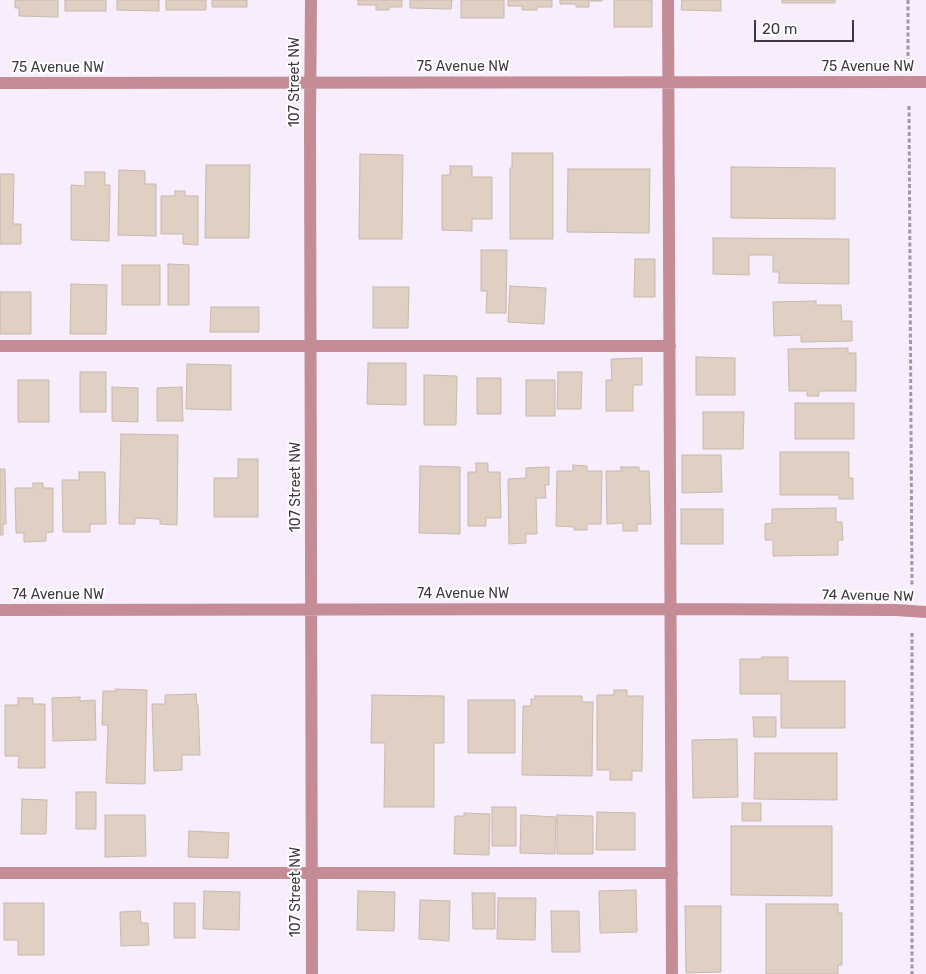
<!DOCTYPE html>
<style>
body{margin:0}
#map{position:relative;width:926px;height:974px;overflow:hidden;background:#f8edfd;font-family:Rubik,sans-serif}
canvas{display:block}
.scale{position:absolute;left:754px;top:20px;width:100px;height:22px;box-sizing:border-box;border:2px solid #3f3a41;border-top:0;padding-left:6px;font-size:15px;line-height:18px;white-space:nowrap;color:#3f3a41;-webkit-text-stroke:4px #fff;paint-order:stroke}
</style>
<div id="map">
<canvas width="926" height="974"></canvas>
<div class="scale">20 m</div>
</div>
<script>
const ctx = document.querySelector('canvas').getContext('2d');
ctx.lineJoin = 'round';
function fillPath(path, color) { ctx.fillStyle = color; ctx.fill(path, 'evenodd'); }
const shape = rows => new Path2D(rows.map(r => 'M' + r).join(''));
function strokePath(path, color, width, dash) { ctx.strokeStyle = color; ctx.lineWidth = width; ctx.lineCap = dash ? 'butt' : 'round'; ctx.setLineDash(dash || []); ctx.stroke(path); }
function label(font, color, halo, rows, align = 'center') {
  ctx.font = font + ' Rubik,sans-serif'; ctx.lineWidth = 4; ctx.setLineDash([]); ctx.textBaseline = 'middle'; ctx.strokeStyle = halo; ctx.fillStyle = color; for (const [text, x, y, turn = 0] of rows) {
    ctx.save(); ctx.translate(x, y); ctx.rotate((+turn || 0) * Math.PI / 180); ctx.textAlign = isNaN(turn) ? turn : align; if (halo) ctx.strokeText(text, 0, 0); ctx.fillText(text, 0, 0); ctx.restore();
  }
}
const building = shape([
 [15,0,58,0,58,17,19,16,19,8,15,8,15,0],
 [65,0,106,0,106,11,65,11,65,0],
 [117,0,159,0,159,11,117,10,117,0],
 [166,0,206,0,206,10,166,10,166,0],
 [212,0,247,0,247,7,212,7,212,0],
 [358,0,402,0,402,7,389,7,389,10,376,10,376,5,358,5,358,0],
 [410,0,452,0,451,9,410,8,410,0],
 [461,0,504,0,504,18,461,18,461,0],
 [508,0,552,0,552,7,537,7,537,10,522,10,522,6,508,6,508,0],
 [560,0,602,0,602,1,589,1,589,7,576,7,576,4,560,4,560,0],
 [614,0,652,0,652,27,614,27,614,0],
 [682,0,721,0,721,11,681,10,682,0],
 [782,0,835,0,835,3,782,3,782,0],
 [512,153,553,153,553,239,510,239,510,168,512,168,512,153],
 [360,154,403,155,402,239,359,239,360,154],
 [206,165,250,165,249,238,205,238,206,165],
 [450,166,472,166,472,177,492,177,492,219,472,219,472,231,442,230,442,175,450,175,450,166],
 [731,167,835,168,835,219,731,218,731,167],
 [568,169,650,169,649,233,567,232,568,169],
 [119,170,145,171,145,184,156,184,156,236,118,235,119,170],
 [85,172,105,172,105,185,110,185,109,241,71,240,71,185,85,186,85,172],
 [0,174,14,174,13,224,21,224,21,244,0,244,0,174],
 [175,191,185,191,185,196,198,196,198,245,183,244,183,234,161,234,161,196,175,196,175,191],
 [713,238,849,239,849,284,779,283,779,272,773,272,773,255,749,255,749,275,713,274,713,238],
 [481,250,507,250,506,313,486,313,487,291,481,291,481,250],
 [635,259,655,259,655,297,634,297,635,259],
 [168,264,189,265,189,305,168,305,168,264],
 [122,265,160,265,160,305,122,305,122,265],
 [71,284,107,285,106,334,70,334,71,284],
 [510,286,546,288,544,324,508,322,510,286],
 [373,287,409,287,408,328,373,328,373,287],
 [0,292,31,292,31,334,0,334,0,292],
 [816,301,816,305,841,305,842,321,852,321,852,341,801,342,801,335,774,336,773,302,816,301],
 [211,307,259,307,259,332,210,332,211,307],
 [848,348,848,353,856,353,856,391,819,391,819,396,807,396,807,391,789,391,788,349,848,348],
 [696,357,735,358,735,395,696,395,696,357],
 [642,358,642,385,633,385,633,411,606,411,606,380,612,380,611,359,642,358],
 [368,363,406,363,406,405,367,404,368,363],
 [187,364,231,365,231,410,186,409,187,364],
 [80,372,106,372,106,412,80,412,80,372],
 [558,372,582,372,581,409,557,409,558,372],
 [424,375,457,376,456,425,424,425,424,375],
 [477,378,501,378,501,414,477,414,477,378],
 [18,380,49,380,49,422,18,422,18,380],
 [526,380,555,380,555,416,526,416,526,380],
 [112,387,138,388,138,422,112,421,112,387],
 [182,387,183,421,157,421,157,388,182,387],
 [795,403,854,403,854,439,795,439,795,403],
 [703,412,744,412,743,449,703,449,703,412],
 [121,434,178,435,177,525,160,524,160,519,135,518,135,524,119,524,121,434],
 [780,452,849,452,849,478,853,478,853,499,839,499,839,495,780,495,780,452],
 [682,455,721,455,722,492,682,493,682,455],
 [238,459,258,459,258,517,214,517,214,478,238,478,238,459],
 [476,463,488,463,488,472,500,472,501,518,486,518,486,526,468,526,468,472,476,472,476,463],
 [573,465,587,466,587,471,602,471,601,524,587,524,587,530,574,530,574,527,556,526,557,471,573,471,573,465],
 [420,466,460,467,460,534,419,533,420,466],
 [549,467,549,485,545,485,546,498,536,498,537,534,526,534,526,543,509,544,508,479,526,478,526,468,549,467],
 [621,467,639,467,639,471,649,471,651,524,637,524,637,531,623,531,623,523,607,524,606,471,621,471,621,467],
 [0,469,5,469,6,524,3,524,3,535,0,535,0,469],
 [79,472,105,472,106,524,90,524,90,532,63,532,62,480,79,480,79,472],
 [33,483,43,483,43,488,53,488,53,532,46,533,46,541,24,542,24,533,16,533,15,488,33,488,33,483],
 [836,508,836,522,842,522,843,540,838,540,838,555,773,556,773,540,765,540,765,524,772,523,772,509,836,508],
 [681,509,723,509,723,544,681,544,681,509],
 [762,657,788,657,788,681,845,681,845,728,781,728,781,694,740,694,740,659,762,659,762,657],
 [116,689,147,690,145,784,106,783,108,725,102,725,103,691,116,691,116,689],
 [614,690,627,690,627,696,643,696,642,771,632,771,632,780,610,780,610,770,597,770,597,695,614,695,614,690],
 [196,694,197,705,198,705,200,755,182,755,182,770,154,771,152,704,165,704,165,695,196,694],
 [372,695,444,696,444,743,434,743,434,807,384,807,385,743,371,743,372,695],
 [535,696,582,696,582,702,593,702,592,776,522,775,523,706,531,706,531,699,535,699,535,696],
 [80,697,80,701,95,700,96,740,53,741,52,698,80,697],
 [18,698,33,698,33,704,45,704,45,768,18,768,19,756,5,756,5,705,18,705,18,698],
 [468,700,515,700,515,753,468,753,468,700],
 [753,717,776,717,776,737,754,737,753,717],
 [737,739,738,797,693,798,692,740,737,739],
 [755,753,837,753,837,800,754,799,755,753],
 [76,792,96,792,96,829,76,829,76,792],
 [22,799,47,800,46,834,21,834,22,799],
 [742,803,761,803,761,821,742,821,742,803],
 [492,807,516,807,516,846,492,846,492,807],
 [597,812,635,813,635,850,596,850,597,812],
 [464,813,490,814,489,855,454,854,455,816,464,816,464,813],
 [105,815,145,815,146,856,105,857,105,815],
 [521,815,556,817,555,854,520,853,521,815],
 [557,815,593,816,593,854,557,854,557,815],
 [731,826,832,826,832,896,731,895,731,826],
 [189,831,229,833,228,858,188,857,189,831],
 [636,890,637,932,600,933,599,891,636,890],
 [204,891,240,892,239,930,203,929,204,891],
 [358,891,395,892,394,931,357,930,358,891],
 [472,893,495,893,495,929,473,929,472,893],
 [498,898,536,898,535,940,497,939,498,898],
 [420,900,450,901,449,941,419,939,420,900],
 [4,903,44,903,44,955,18,955,18,940,4,940,4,903],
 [174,903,195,903,195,938,174,938,174,903],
 [766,904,838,904,838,913,842,913,842,965,838,965,838,974,766,974,766,904],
 [685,906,721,906,721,972,686,973,685,906],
 [140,911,141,923,148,923,149,945,121,946,120,912,140,911],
 [551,911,579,911,580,952,552,952,551,911]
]);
fillPath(building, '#e0cfc3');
strokePath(building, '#c8b9ac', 1);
strokePath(shape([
 [908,0,908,59],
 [909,106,912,587],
 [912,633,912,974]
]), '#a198a4', 3, [4, 2.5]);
strokePath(shape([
 [311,0,310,122,312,974],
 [668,0,672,974],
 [0,83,926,82],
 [0,346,670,346],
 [0,610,671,609,896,610,926,612],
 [0,873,672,873]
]), '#c48c95', 12);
label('14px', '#3f3a41', '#fff', [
 ["75 Avenue NW",463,67],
 ["75 Avenue NW",868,67],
 ["75 Avenue NW",58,68],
 ["107 Street NW",295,82,-90],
 ["107 Street NW",296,487,-90],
 ["74 Avenue NW",463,594],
 ["74 Avenue NW",58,595],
 ["74 Avenue NW",868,596,1],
 ["107 Street NW",296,892,-90]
]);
</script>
